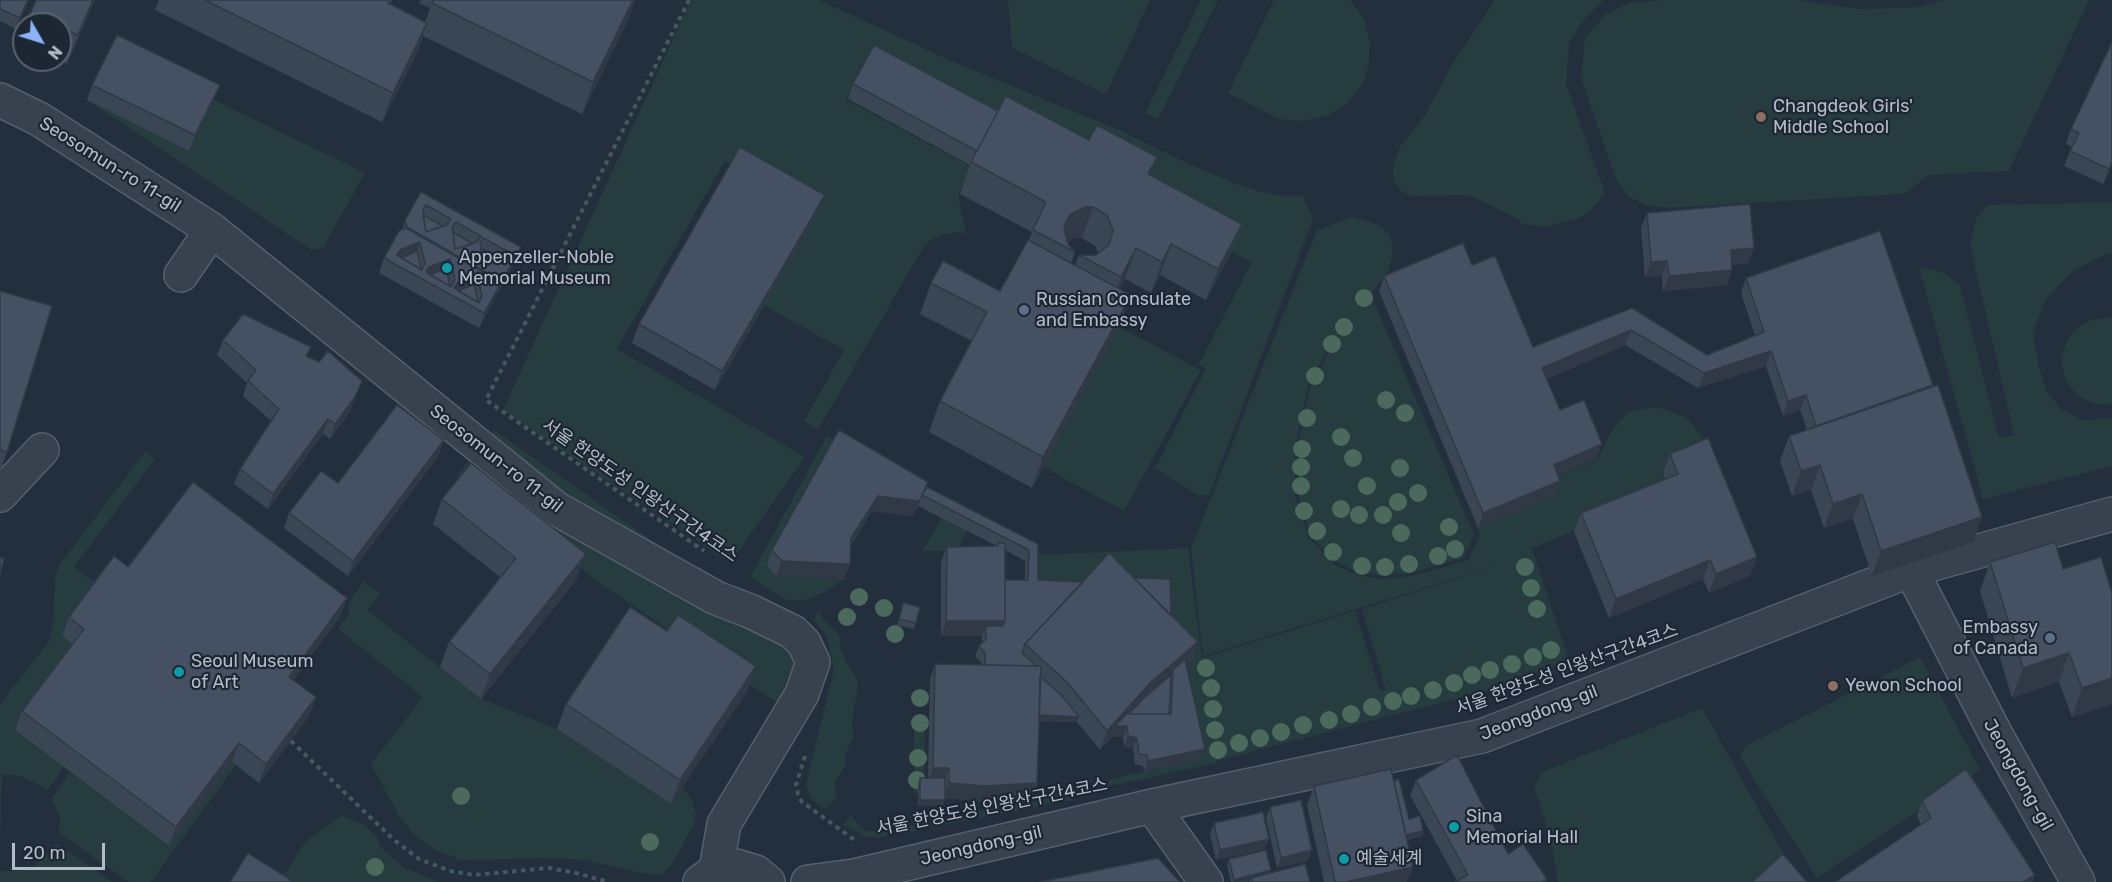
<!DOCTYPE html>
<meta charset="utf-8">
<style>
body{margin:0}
#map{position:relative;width:2112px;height:882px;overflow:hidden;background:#242f3e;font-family:Rubik,sans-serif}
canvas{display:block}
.north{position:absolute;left:12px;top:12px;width:60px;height:60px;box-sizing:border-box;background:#1d2633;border:2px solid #59626f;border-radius:50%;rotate:129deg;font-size:16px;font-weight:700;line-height:24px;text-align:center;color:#b4bcc9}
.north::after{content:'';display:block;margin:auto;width:21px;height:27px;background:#8ab4f8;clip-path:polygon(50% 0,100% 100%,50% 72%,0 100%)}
.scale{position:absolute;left:12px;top:843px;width:93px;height:27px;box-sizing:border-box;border:3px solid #b4bcc9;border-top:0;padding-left:8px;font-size:18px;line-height:21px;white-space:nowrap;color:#b4bcc9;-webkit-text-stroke:4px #1d2633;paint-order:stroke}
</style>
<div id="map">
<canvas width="2112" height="882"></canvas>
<div class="north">N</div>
<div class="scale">20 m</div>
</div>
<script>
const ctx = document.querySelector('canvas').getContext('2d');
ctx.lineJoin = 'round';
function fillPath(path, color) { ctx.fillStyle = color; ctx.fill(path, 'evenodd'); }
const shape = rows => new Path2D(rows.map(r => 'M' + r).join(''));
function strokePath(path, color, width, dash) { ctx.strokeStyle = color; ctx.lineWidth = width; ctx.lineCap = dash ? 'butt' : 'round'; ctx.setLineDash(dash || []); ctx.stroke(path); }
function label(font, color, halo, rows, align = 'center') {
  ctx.font = font + ' Rubik,"Noto Sans KR",sans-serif'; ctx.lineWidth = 4.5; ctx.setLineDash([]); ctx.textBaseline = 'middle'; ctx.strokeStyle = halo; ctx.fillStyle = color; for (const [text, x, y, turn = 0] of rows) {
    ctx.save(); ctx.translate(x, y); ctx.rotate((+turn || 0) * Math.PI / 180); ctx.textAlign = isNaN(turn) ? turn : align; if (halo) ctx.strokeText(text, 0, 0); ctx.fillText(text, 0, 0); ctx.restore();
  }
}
fillPath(shape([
 [691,0,819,0,956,63,1119,130,1191,165,1239,185,1262,192,1285,197,1302,196,1313,219,1209,495,1197,495,1155,468,1206,369,1199,364,1252,262,867,58,846,100,972,167,958,195,966,234,959,232,945,234,931,240,924,246,818,430,804,421,844,350,764,305,818,214,725,161,617,349,805,457,730,563,503,410],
 [1008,0,1150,0,1106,94,1012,48],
 [1201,0,1218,0,1158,119,1145,113],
 [1274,0,1350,0,1364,20,1370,42,1369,64,1362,85,1347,103,1327,116,1303,121,1279,119,1228,93],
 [1495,0,1603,0,1586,17,1569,43,1566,84,1605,193,1596,205,1580,218,1543,227,1523,224,1516,218,1476,198,1463,195,1413,196,1402,192,1394,181,1393,166,1400,147,1425,115,1452,65],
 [1666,0,1797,0,1860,9,1919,7,1943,0,2089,0,2009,171,1928,175,1905,194,1668,208,1645,205,1628,196,1616,179,1581,78,1585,38,1606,14,1629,3],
 [87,100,189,150,214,100,365,173,323,248,311,250],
 [2112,202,2112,253,2104,255,2071,272,2045,301,2033,334,2039,367,2046,391,2062,410,2083,420,2112,418,2112,466,1983,499,1919,267,1945,273,1960,286,1999,438,2014,435,1970,245,1976,218,1988,205],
 [1353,217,1379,225,1388,233,1392,244,1392,258,1388,271,1371,295,1474,535,1463,558,1412,573,1381,576,1360,573,1334,561,1310,535,1298,494,1297,450,1310,388,1333,344,1348,323,1331,343,1308,386,1295,448,1295,496,1308,536,1333,564,1360,576,1383,579,1412,576,1469,560,1480,534,1478,528,1554,496,1549,480,1597,460,1613,429,1628,412,1656,407,1669,411,1687,418,1704,440,1701,454,1662,472,1668,492,1532,548,1569,660,1494,689,1216,761,1216,763,1105,787,1111,779,1201,759,1084,592,1034,590,1034,554,833,446,776,576,844,579,828,590,813,597,803,600,788,601,750,577,827,436,1042,555,1188,548,1202,658,1355,611,1380,691,1386,690,1362,609,1512,561,1203,656,1191,548,1317,230],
 [2112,318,2112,404,2105,405,2092,403,2079,396,2069,386,2064,374,2061,360,2065,346,2071,334,2082,324,2095,319],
 [1119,327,1201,370,1124,511,1043,467],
 [494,430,791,638,799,648,785,708,604,586,457,475],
 [145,452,155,459,74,567,100,586,62,636,77,648,15,730,64,767,47,791,35,782,20,776,2,774,0,846,0,704,48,643,53,626,55,579,60,564],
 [942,518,967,530,961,544,963,551,922,551],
 [364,581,380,594,367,610,481,699,557,729,671,804,683,787,692,801,696,815,692,828,672,864,662,874,647,874,584,860,558,858,461,860,433,849,415,835,399,816,371,764,423,697,338,629,349,613,349,602],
 [819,611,823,619,839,635,840,647,845,660,857,679,858,687,852,720,853,738,845,755,845,766,835,783,836,798,825,810,811,798,806,785,834,669,828,639,814,620],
 [1920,657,1980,770,1817,878,1740,757,1746,746],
 [1702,708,1785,857,1757,882,1558,882,1551,841,1534,787,1542,772],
 [914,720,925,721,924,783,918,783,918,793,913,793],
 [232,762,236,765,151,882,129,882,59,833,60,818,52,798,70,772,169,846],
 [1064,792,1071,795,1073,800,881,837,866,837,844,825,850,815,864,830,881,832,979,811,1033,802],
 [341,816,363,824,376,836,381,848,403,867,439,882,279,882,306,841],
 [56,843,112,882,0,882,0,871,18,871,33,867,52,851]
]), '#263c3f');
const minor = shape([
 [0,100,39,119,212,230,557,509,716,598,750,611,793,632,804,643,813,662,802,694,724,824,716,870],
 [181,275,212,230],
 [0,495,42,450],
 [1911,570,1995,733,2078,882],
 [1152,806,1206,882],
 [700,882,716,870,726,866,736,866,756,872,768,882],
 [808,882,854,876,1152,806,1482,736,1911,570,2112,514]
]);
strokePath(minor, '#565f6c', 36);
strokePath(shape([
 [689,0,486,400,704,551],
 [291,741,394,840,419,859,450,871,474,875,549,868,576,873,609,882],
 [805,756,796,785,798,794,802,802,856,841]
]), '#44595c', 4, [4.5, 4.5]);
strokePath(minor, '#38414e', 33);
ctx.fillStyle = '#4b6a5d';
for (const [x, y] of [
 [1364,298],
 [1344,327],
 [1332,344],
 [1315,376],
 [1386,400],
 [1405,413],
 [1307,418],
 [1341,437],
 [1302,449],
 [1353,458],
 [1301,467],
 [1400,468],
 [1301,486],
 [1367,486],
 [1418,493],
 [1398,502],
 [1341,509],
 [1304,511],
 [1359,515],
 [1383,515],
 [1449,527],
 [1317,531],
 [1401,533],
 [1455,549],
 [1333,552],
 [1438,556],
 [1409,564],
 [1362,566],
 [1385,567],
 [1525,567],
 [1531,588],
 [859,597],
 [884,608],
 [1537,609],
 [847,617],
 [895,634],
 [1551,650],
 [1533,657],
 [1512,664],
 [1206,668],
 [1490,670],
 [1472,675],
 [1454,683],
 [1211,688],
 [1433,690],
 [1411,696],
 [920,698],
 [1393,701],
 [1372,707],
 [1213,709],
 [1351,714],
 [1329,720],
 [920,723],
 [1303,725],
 [1215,730],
 [1281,732],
 [1260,738],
 [1239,743],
 [1218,750],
 [918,758],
 [917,780],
 [461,796],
 [650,842],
 [375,867]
]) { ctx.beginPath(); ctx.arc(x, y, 9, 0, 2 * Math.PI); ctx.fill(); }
fillPath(shape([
 [0,0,29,0,16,29,0,21],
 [95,0,67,64,58,60,60,60,60,24,26,24,30,14],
 [159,0,392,0,390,5,425,22,430,8,419,3,421,0,635,0,629,18,582,114,423,36,417,53,382,122,155,10],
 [24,30,24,45,19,43],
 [2112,42,2112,165,2103,184,2064,166,2072,147,2066,144,2071,129],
 [853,84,998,111,1089,140,1157,157,1150,176,1242,224,1230,255,1206,300,1160,275,1151,293,1125,279,1119,289,1119,327,1032,488,929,432,940,401,972,341,920,314,931,283,1000,291,1029,241,1032,232,960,194,970,165,848,99],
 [1074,238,1082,238,1096,247,1098,253,1096,255,1079,255,1075,265,1071,263,1075,252,1068,244,1068,242],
 [92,85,214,100,189,151,87,100],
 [421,192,521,247,515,262,499,291,497,292,493,302,479,328,379,273,384,258,402,230,405,220],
 [1647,213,1754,248,1748,263,1732,265,1727,285,1663,291,1662,276,1645,277,1641,228],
 [818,214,715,390,632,343,639,324],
 [1384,276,1533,347,1632,308,1707,355,1755,335,1741,293,1746,278,1932,388,1973,542,1872,576,1853,519,1824,528,1811,490,1792,496,1780,461,1789,436,1807,430,1800,410,1783,416,1766,366,1698,388,1625,345,1547,379,1560,410,1596,459,1558,476,1560,481,1554,496,1478,528,1379,291],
 [0,291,7,452,0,471],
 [223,340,311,347,307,356,356,396,350,412,330,439,323,434,268,509,234,484,240,469,271,421,243,396,247,383,217,355],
 [444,440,438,456,348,576,284,528,289,513,338,483],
 [1670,454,1757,557,1750,576,1709,593,1703,579,1609,618,1574,532,1581,513,1665,479,1663,473],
 [927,487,1038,544,1038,580,1171,615,1198,642,1191,661,1186,665,1205,749,1201,759,1144,772,1143,766,1135,764,1133,748,1124,747,1123,737,1112,737,1100,750,1077,722,1039,721,1037,783,1031,798,980,801,945,798,943,805,918,806,918,783,920,778,928,778,930,679,935,664,981,665,982,663,975,656,979,646,982,643,982,636,941,636,941,562,947,547,997,546,918,506,913,516,872,511,851,545,850,564,844,579,776,576,767,565,772,550],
 [1005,550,1025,561,1025,580,1005,580],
 [442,499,577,579,481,699,440,667,449,642,500,577,433,524],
 [1990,562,2063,569,2112,704,2072,717,2059,682,2012,698,1980,591],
 [128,567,347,598,340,617,293,680,316,697,309,716,259,783,232,762,169,846,15,730,22,711,72,644,62,636,69,617],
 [903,603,916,623,914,629,897,625],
 [667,631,756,666,747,691,671,804,557,729,566,704],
 [1416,780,1508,854,1547,879,1546,882,1455,882,1457,881,1410,795],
 [1314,786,1409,819,1423,831,1422,836,1407,840,1407,882,1324,882,1307,805],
 [1922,801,2035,875,2032,882,1921,825,1917,816],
 [1270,807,1308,861,1277,868,1266,818],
 [1214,823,1265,849,1216,860,1210,834],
 [1229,859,1270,873,1310,882,1249,882,1250,881,1245,882,1231,882,1227,865]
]), '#3b4654');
fillPath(shape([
 [28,0,29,0,16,29,20,18],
 [93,0,95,0,67,64,78,35],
 [633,0,635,0,629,18,582,114,593,82],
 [427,23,417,53,382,122,393,93],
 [220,85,214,100,189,151,195,135],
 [1157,157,1146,188,1148,174],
 [2112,162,2112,165,2103,184,2109,169],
 [825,195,818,214,715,390,722,371],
 [1085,207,1093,207,1082,238,1074,238,1060,246,1066,221,1071,214],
 [1242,224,1230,255,1206,300,1218,269],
 [420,242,415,257,396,264,397,255,400,250],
 [1171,244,1160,275,1151,293,1162,262],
 [521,247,515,262,499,291,497,292,493,302,479,328,498,279],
 [1136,248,1125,279,1109,308,1121,277],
 [1754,248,1748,263,1725,265,1731,250],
 [450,259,444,274,424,280,429,267],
 [1667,261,1662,276,1645,277,1651,262],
 [1732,270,1727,285,1663,291,1669,276],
 [477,275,472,290,455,297,454,288,457,283],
 [1131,295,1119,327,1032,488,1043,457],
 [1631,330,1625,345,1537,383,1542,368],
 [1771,351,1766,366,1698,388,1704,373],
 [362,381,350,412,330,439,335,424],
 [1933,385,1927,400,1816,426],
 [1806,395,1800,410,1783,416,1788,401],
 [328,419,323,434,268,509,273,494],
 [444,440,438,456,348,576,353,561],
 [1602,444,1596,459,1548,480,1554,465],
 [1820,465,1811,490,1792,496,1801,471],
 [1560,481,1554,496,1478,528,1483,513],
 [928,482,923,496,922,495,918,506,913,516,872,511,845,553,851,538,878,496],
 [1862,494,1853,519,1824,528,1833,504],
 [1982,517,1973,542,1872,576,1881,551],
 [586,554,577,579,481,699,490,674],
 [1757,557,1750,576,1709,593,1716,574],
 [1710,560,1703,579,1609,618,1616,599],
 [782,561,850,564,844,579,776,576],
 [347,598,340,617,282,696,289,677],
 [946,621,1005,621,999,637,986,626,982,636,941,636],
 [1198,642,1191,661,1172,677,1173,670,1169,680,1127,726,1123,737,1112,737,1100,750,1107,731,1151,682],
 [2069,653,2059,682,2012,698,2023,668],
 [756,666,747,691,671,804,680,780],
 [2112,678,2112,704,2072,717,2082,688],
 [316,697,309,716,259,783,266,764],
 [1037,715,1079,717,1077,722,1035,721],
 [1128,736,1137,738,1133,748,1124,747],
 [239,743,232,762,169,846,176,827],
 [1205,749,1201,759,1144,772,1148,761],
 [933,768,949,768,943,783,928,783],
 [949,783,1037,783,1031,798,980,801,943,798],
 [920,800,945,800,943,805,918,806],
 [1423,831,1422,836,1397,842,1399,837],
 [1269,839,1265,849,1216,860,1220,850],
 [1312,850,1308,861,1277,868,1281,858],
 [1413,867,1407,882,1346,882],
 [1271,870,1269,876,1251,878,1250,881,1245,882,1233,882,1234,880],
 [2035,875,2032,882,2023,882]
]), '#303945');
const building = shape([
 [0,0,28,0,20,18,0,9,0,0],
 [36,0,93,0,78,35,60,27,60,24,54,24,30,14,36,0],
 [205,0,389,0,388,3,427,23,393,93,205,0],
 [433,0,633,0,593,82,432,3,433,0],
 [117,35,220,85,195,135,92,85,117,35],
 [2112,42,2112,162,2109,169,2070,151,2079,133,2071,129,2112,42],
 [874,45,998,111,977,151,853,84,874,45],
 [1006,96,1089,140,1097,125,1157,157,1148,174,1242,224,1218,269,1171,244,1162,262,1136,248,1121,277,1079,255,1096,255,1109,245,1113,230,1107,215,1093,207,1085,207,1071,214,1066,221,1064,229,1068,244,1075,252,1033,230,1046,202,971,162,1006,96],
 [740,147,825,195,722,371,639,324,740,147],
 [421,192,521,247,505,276,498,279,407,227,405,220,421,192],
 [426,205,451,219,447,225,426,232,423,210,426,205],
 [456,222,481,236,477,242,455,249,452,227,456,222],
 [483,238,509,252,504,259,483,265,480,243,483,238],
 [1750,204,1754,248,1731,250,1732,270,1669,276,1667,261,1651,262,1647,213,1750,204],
 [423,215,443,226,426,232,423,215],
 [406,228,497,280,499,287,484,313,384,258,399,231,406,228],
 [420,242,425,263,422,270,397,255,400,250,420,242],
 [450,259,455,280,451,287,426,272,429,267,450,259],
 [477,275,482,296,479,303,454,288,457,283,477,275],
 [1880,231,1933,385,1816,426,1806,395,1788,401,1771,351,1704,373,1631,330,1542,368,1560,410,1584,400,1602,444,1554,465,1560,481,1483,513,1384,276,1463,243,1472,265,1495,256,1533,347,1632,308,1707,355,1764,332,1746,278,1880,231],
 [453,232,473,244,455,249,453,232],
 [1028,240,1131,295,1043,457,940,401,987,312,931,283,943,261,1000,291,1028,240],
 [481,248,501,260,483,265,481,248],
 [417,251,421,269,401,258,417,251],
 [446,268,450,286,430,275,446,268],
 [474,284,478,302,458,291,474,284],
 [0,291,52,306,7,452,0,450,0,291],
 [243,314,311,347,306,356,319,362,328,351,362,381,355,397,335,424,328,419,273,494,240,469,279,409,248,381,256,370,223,340,243,314],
 [1938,385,1982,517,1881,551,1862,494,1833,504,1820,465,1801,471,1789,436,1938,385],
 [397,405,444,440,353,561,289,513,321,471,338,483,397,405],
 [839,430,928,482,919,501,878,496,851,538,850,564,782,561,772,550,839,430],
 [1708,438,1757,557,1716,574,1710,560,1616,599,1581,513,1678,474,1670,454,1708,438],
 [471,463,586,554,490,674,449,642,516,558,442,499,471,463],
 [193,482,347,598,289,677,316,697,266,764,239,743,176,827,22,711,84,629,69,617,114,556,128,567,193,482],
 [927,487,1038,544,1038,580,1083,582,1025,644,1022,653,1037,666,985,665,985,653,979,646,986,639,986,626,1003,626,1005,621,1005,580,1028,580,1029,550,922,495,927,487],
 [2055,542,2063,569,2101,557,2112,593,2112,678,2082,688,2069,653,2023,668,1990,562,2055,542],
 [998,543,1005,543,1005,621,946,621,947,547,998,546,998,543],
 [1109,553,1198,642,1151,682,1107,731,1067,682,1025,644,1109,553],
 [0,557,4,559,0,575,0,557],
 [1134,578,1170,579,1171,616,1134,578],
 [903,603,920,607,916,623,899,619,903,603],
 [630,607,667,631,678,615,756,666,680,780,566,704,630,607],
 [1185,659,1205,749,1148,761,1147,755,1139,754,1137,738,1128,736,1127,726,1115,726,1127,714,1171,714,1173,670,1185,659],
 [935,664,1041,666,1037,783,985,786,949,783,949,768,933,768,935,664],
 [1171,675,1169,714,1129,714,1146,696,1171,675],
 [1040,676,1062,696,1079,717,1039,715,1040,676],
 [1457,755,1508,854,1523,844,1547,879,1542,882,1455,882,1468,875,1416,780,1457,755],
 [1391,769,1413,867,1346,882,1335,882,1314,786,1391,769],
 [1966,769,2035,875,2023,882,1835,882,1931,818,1922,801,1966,769],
 [920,778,945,778,945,800,920,800,920,778],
 [1399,779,1409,819,1420,816,1423,831,1406,835,1394,781,1399,779],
 [1301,800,1312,850,1281,858,1270,807,1301,800],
 [1263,812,1269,839,1220,850,1214,823,1263,812],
 [1266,850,1271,870,1234,880,1229,859,1266,850],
 [248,853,294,882,230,882,248,853],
 [1783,854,1807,882,1752,882,1783,854],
 [1158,858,1180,882,1040,882,1158,858],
 [1305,864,1310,882,1252,882,1251,878,1305,864]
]);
fillPath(building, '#455162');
strokePath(building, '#303945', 1.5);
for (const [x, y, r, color] of [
 [1761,117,6,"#8d6e63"],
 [447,268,6,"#0f9aa8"],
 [1024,310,6,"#5c6f8a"],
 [2050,638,6,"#5c6f8a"],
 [179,672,6,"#0f9aa8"],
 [1833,686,6,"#8d6e63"],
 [1454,827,6,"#0f9aa8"],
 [1344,859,6,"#0f9aa8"]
]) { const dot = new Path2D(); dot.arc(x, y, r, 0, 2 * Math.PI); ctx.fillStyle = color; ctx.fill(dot); strokePath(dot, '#1d2633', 2); }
label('18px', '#b4bcc9', '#1d2633', [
 ["Changdeok Girls'",1773,107],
 ["Middle School",1773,128],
 ["Appenzeller-Noble",459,258],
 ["Memorial Museum",459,279],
 ["Russian Consulate",1036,300],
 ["and Embassy",1036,321],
 ["Embassy",2038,628,"right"],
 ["of Canada",2038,649,"right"],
 ["Seoul Museum",191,662],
 ["of Art",191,683],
 ["Yewon School",1845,686],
 ["Sina",1466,817],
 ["Memorial Hall",1466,838],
 ["예술세계",1356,859]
], 'left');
label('18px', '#b4bcc9', '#1d2633', [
 ["Seosomun-ro 11-gil",110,165,32],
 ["Seosomun-ro 11-gil",496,459,38],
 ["서울 한양도성 인왕산구간4코스",640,491,35],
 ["서울 한양도성 인왕산구간4코스",1567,670,-20],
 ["Jeongdong-gil",1539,713,-21],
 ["Jeongdong-gil",2018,775,61],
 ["서울 한양도성 인왕산구간4코스",992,807,-11],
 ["Jeongdong-gil",981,846,-13]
]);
</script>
